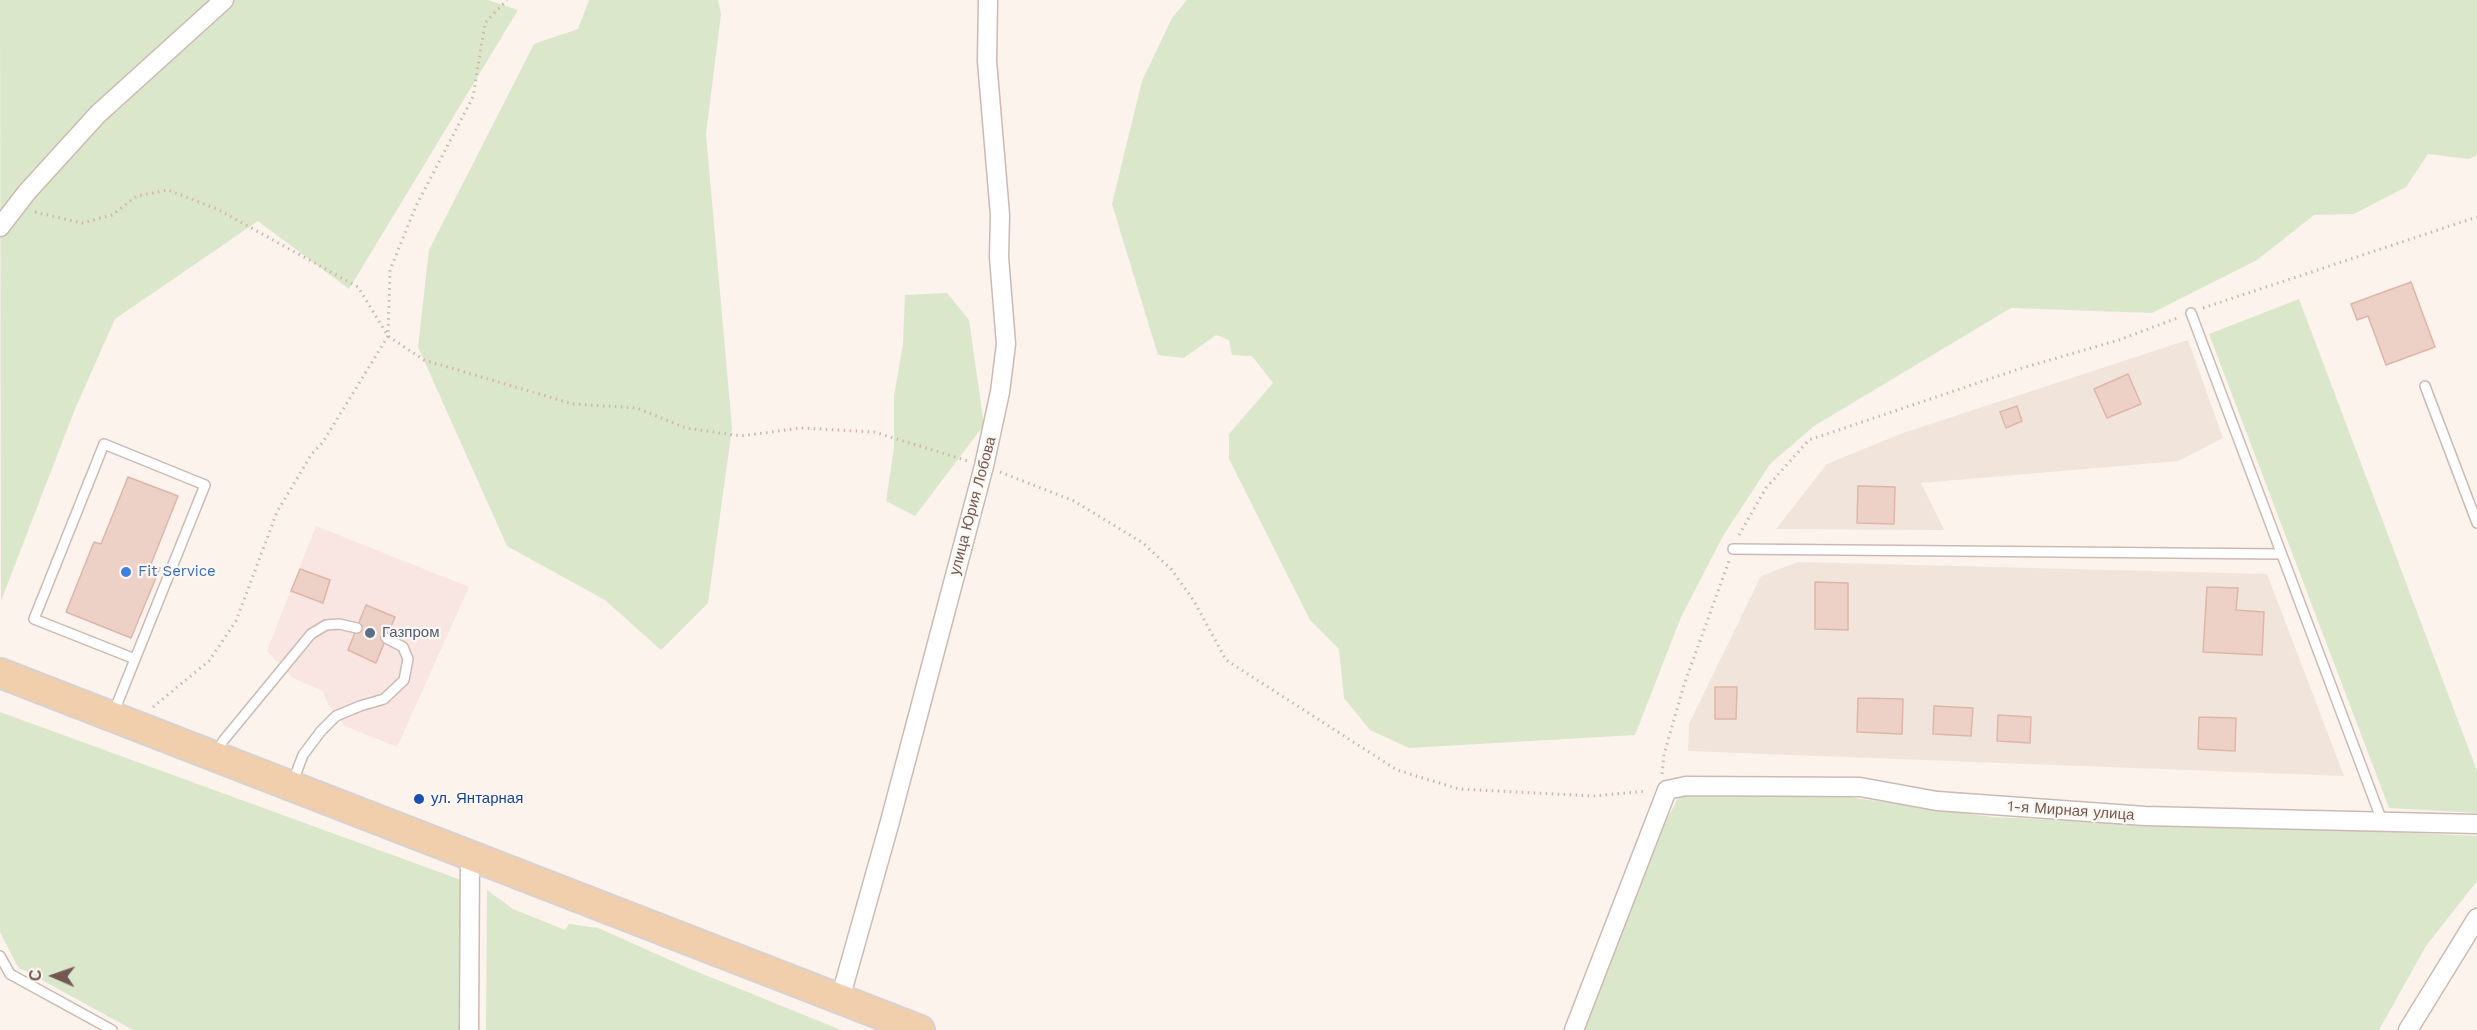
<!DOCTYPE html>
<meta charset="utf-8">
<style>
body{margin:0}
#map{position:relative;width:2477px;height:1030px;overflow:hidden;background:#fbf3ec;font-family:"Work Sans",sans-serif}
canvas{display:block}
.north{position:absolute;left:24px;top:946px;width:60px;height:60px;-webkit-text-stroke:4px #fdf7f2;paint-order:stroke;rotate:272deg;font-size:16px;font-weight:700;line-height:24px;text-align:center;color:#735951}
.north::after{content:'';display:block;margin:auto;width:21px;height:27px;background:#735951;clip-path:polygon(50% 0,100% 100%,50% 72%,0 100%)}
</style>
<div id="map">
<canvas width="2477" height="1030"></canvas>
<div class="north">С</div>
</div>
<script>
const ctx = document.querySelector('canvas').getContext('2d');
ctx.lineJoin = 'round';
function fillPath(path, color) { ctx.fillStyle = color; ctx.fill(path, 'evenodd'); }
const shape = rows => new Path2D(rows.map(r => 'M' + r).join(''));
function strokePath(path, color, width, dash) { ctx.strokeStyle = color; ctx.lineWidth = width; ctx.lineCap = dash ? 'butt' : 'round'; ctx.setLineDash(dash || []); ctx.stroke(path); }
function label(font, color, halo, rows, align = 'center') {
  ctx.font = font + ' "Work Sans",sans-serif'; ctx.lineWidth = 4.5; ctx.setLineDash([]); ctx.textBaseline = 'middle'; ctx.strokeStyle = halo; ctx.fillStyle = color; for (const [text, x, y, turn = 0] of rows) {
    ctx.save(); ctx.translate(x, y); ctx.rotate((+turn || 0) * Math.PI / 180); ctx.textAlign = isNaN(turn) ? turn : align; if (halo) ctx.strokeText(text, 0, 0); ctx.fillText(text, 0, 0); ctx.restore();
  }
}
fillPath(shape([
 [2188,340,2223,438,2178,461,1921,483,1944,530,1776,529,1827,464,1903,433],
 [1798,562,2267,574,2344,776,1688,751,1689,724,1761,576]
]), '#f1e4db');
fillPath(shape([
 [316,526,469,587,397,747,345,726,328,704,323,691,293,678,267,651]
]), '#f9e5e1');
fillPath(shape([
 [0,0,488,0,518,10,349,289,258,221,115,319,75,409,1,601],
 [589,0,718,0,721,14,706,134,732,428,708,603,661,650,605,600,507,546,418,347,429,250,534,44,578,29],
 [1187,0,2477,0,2477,155,2469,159,2428,154,2406,187,2354,214,2314,215,2257,260,2152,313,2011,308,1814,426,1770,464,1723,536,1681,617,1635,735,1409,748,1370,730,1344,698,1339,649,1310,620,1229,459,1229,434,1273,383,1252,356,1232,355,1229,340,1216,335,1184,358,1158,355,1112,204,1142,81,1172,18],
 [947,293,969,320,984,425,915,516,886,501,894,448,894,396,903,344,905,295],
 [2299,299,2477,771,2477,813,2389,808,2209,334],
 [0,712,461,880,461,1030,133,1030,18,967,0,932],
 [1704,793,1833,795,1992,817,2154,825,2308,828,2477,836,2477,881,2426,946,2379,1030,1583,1030,1660,833,1678,798],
 [487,890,513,909,565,930,569,924,598,928,688,968,841,1030,486,1030]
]), '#dae7cb');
const building = shape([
 [2411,282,2435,347,2386,365,2368,316,2357,320,2351,304,2411,282],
 [2128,374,2141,404,2107,418,2094,389,2128,374],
 [2017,406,2022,421,2006,428,2000,412,2017,406],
 [128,477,178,496,151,564,160,568,131,638,66,612,94,542,101,544,128,477],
 [1858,486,1895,487,1894,524,1857,523,1858,486],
 [300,569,330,580,323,603,291,591,300,569],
 [1815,582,1848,583,1848,630,1815,629,1815,582],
 [2207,587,2238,588,2236,610,2264,612,2262,655,2203,652,2207,587],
 [366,605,395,617,376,663,348,650,366,605],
 [1715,687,1737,687,1736,719,1715,719,1715,687],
 [1858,698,1903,699,1902,734,1857,732,1858,698],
 [1934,706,1973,708,1971,736,1933,734,1934,706],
 [1998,715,2031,717,2030,743,1997,741,1998,715],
 [2199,717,2236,718,2235,751,2198,749,2199,717]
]);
fillPath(building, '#edd1c6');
strokePath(building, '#deb6a9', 1.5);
const lane = shape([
 [2191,313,2382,821],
 [2425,386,2477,523],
 [1733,549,2280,554],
 [113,714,205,485,104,444,34,619,135,659],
 [216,754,223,741,311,634,326,625,339,624,357,628],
 [292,784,303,755,321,731,336,716,360,706,384,699,404,680,408,659,403,647,386,638],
 [0,956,10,974,112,1030]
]);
const street = shape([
 [0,227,27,192,98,114,224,0],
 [840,999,889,825,984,466,1000,392,1006,344,999,257,1000,215,987,61,988,0],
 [469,1030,470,855],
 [1574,1030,1667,790,1686,786,1860,787,1937,801,2145,816,2477,824],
 [2408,1030,2477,918]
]);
const primary = shape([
 [0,673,920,1030]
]);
strokePath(lane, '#ccbab2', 12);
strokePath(street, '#ccbab2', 21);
strokePath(primary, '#d8d1ce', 32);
strokePath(shape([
 [35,212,82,223,112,215,137,196,168,190,217,209,358,287,388,336,424,360,573,404,637,408,686,428,741,436,801,428,874,432,968,461],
 [2203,308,2477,217],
 [1000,472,1074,501,1143,543,1171,569,1194,601,1226,660,1397,770,1459,789,1593,796,1647,791],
 [1739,535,1766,488,1809,440,2019,369,2119,340,2180,317],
 [153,707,209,661,236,621,277,512,311,455,323,442,388,336,390,270,416,206,473,97,485,23,507,0],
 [1662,774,1664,754,1684,685,1729,561]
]), '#d2b4a9', 3, [1.5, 4.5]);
strokePath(lane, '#fff', 9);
strokePath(street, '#fff', 18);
strokePath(primary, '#f1ceac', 28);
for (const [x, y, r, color] of [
 [126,572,6,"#3f7fe0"],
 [370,633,6,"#5c6f8a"],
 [419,799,6,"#1a4fb4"]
]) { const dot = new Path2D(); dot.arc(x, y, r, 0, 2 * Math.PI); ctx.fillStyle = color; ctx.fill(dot); strokePath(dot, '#fdf7f2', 2); }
label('15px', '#735951', '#fdf7f2', [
 ["улица Юрия Лобова",973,506,-75],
 ["1-я Мирная улица",2071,811,4]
]);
label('15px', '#366cbe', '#fdf7f2', [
 ["Fit Service",138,572]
], 'left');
label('15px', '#4e5e75', '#fdf7f2', [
 ["Газпром",382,633]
], 'left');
label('15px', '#164399', '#fdf7f2', [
 ["ул. Янтарная",431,799]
], 'left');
</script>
